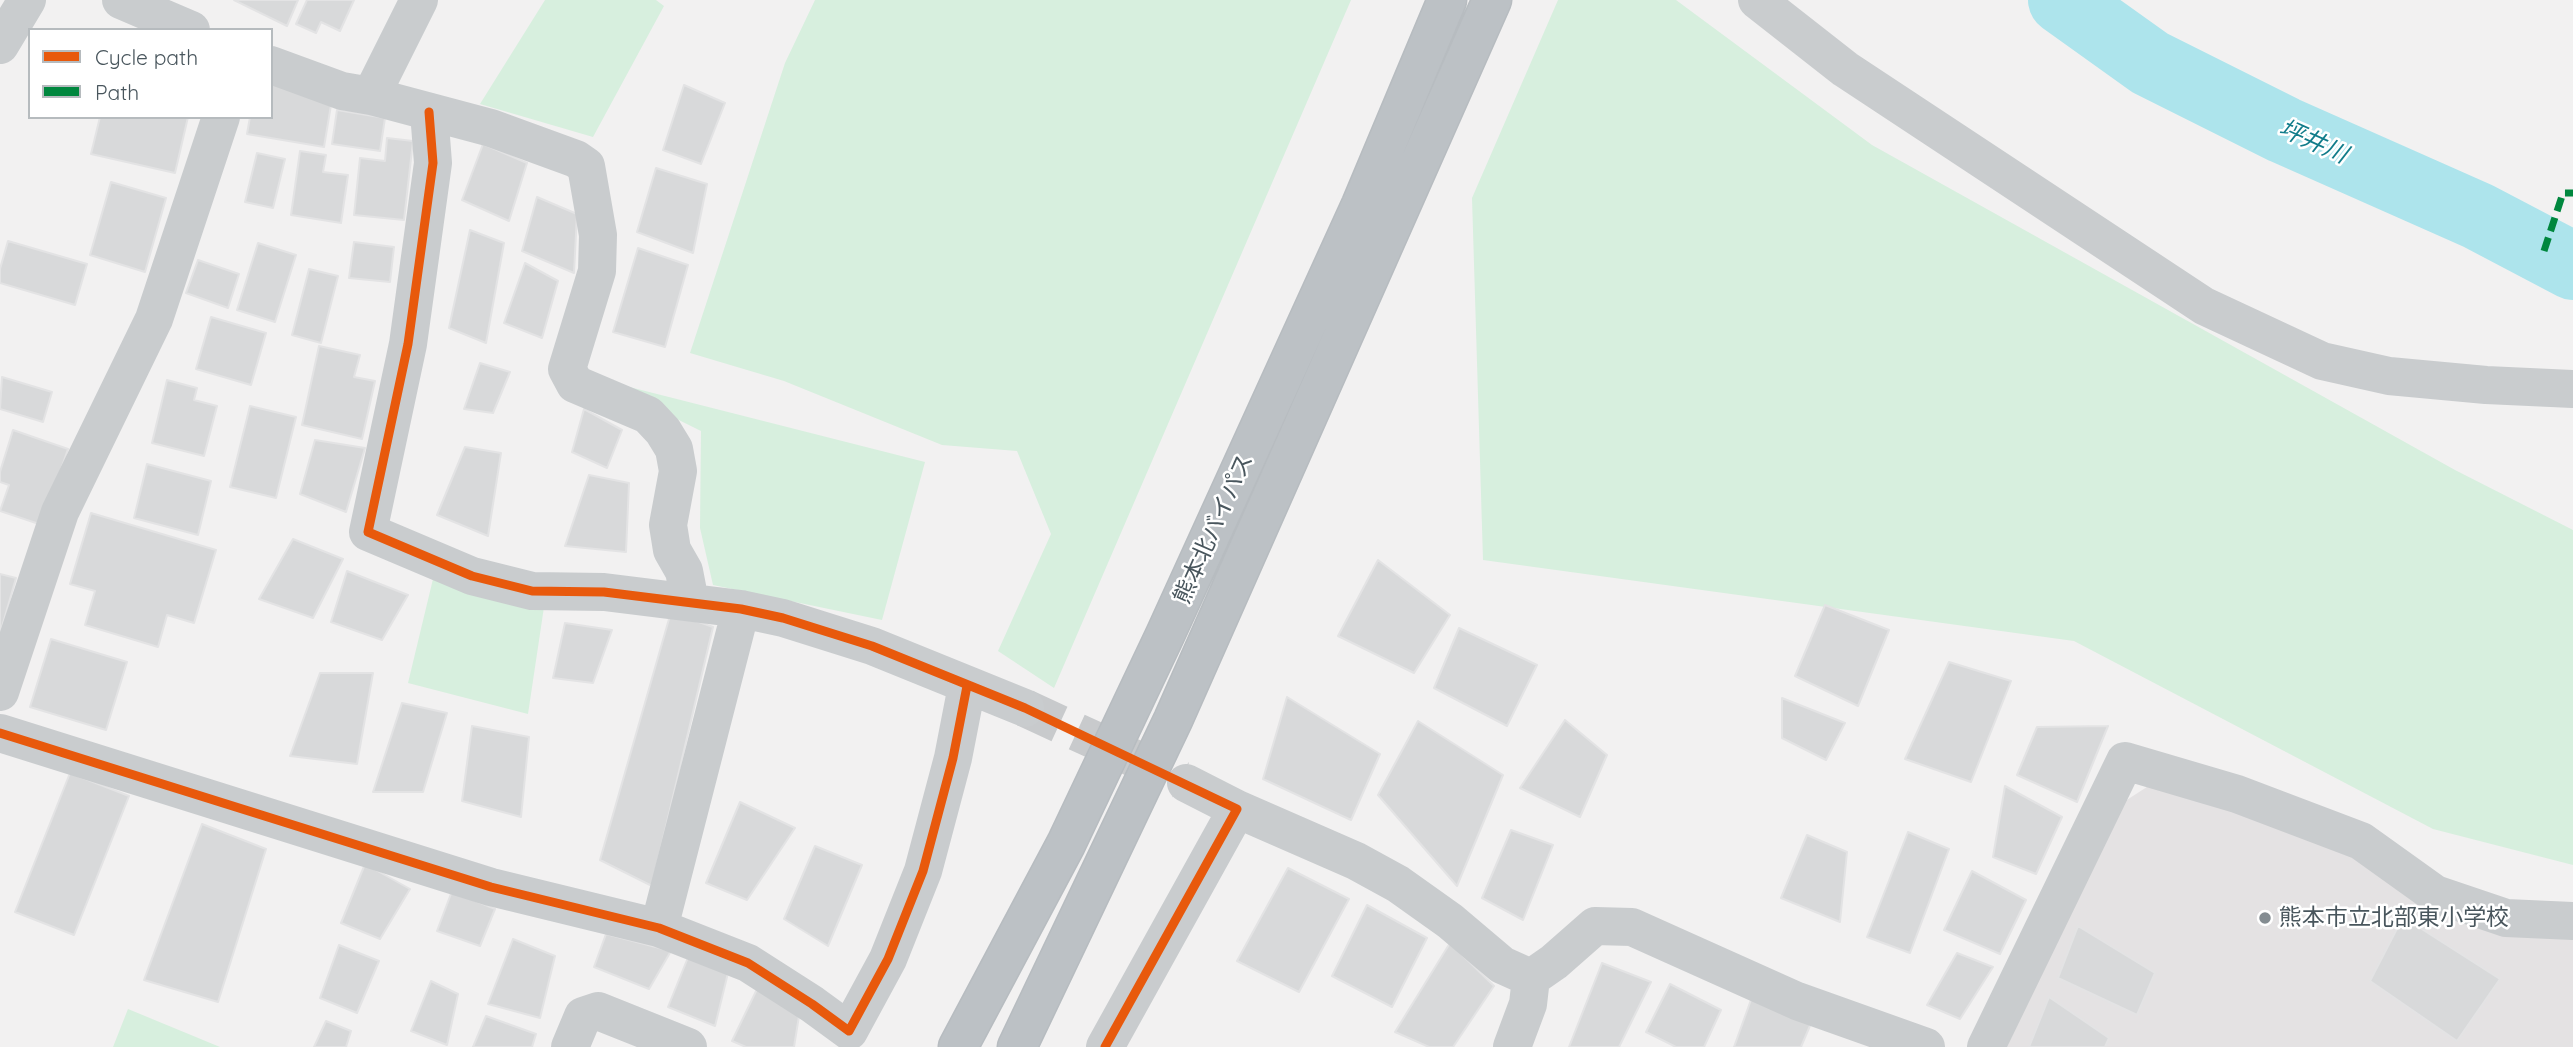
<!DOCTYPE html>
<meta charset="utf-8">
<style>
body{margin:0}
#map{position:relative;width:2573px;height:1047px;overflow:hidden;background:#f2f1f1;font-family:Quicksand,sans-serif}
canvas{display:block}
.legend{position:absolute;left:28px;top:28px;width:245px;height:91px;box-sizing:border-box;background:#fff;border:2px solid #b6bbbe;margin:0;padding:9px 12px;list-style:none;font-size:21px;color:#49565d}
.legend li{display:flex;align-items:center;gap:14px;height:35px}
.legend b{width:35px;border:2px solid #b6bbbe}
</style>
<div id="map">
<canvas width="2573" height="1047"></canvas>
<ul class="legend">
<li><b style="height:9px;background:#e8590c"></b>Cycle path</li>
<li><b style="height:9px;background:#00873e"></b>Path</li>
</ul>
</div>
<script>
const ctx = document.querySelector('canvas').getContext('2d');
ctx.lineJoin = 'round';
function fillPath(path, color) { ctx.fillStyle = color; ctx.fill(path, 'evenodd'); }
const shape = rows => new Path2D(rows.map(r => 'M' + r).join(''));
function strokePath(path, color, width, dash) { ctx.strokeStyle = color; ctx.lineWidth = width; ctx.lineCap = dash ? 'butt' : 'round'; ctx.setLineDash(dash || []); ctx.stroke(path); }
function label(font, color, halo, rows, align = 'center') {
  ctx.font = font + ' Quicksand,"Noto Sans JP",sans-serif'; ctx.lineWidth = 5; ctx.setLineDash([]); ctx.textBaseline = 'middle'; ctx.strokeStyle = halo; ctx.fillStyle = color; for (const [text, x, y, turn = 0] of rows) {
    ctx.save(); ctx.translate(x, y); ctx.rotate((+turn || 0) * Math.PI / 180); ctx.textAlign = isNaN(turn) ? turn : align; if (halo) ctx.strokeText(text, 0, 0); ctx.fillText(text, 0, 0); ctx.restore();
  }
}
fillPath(shape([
 [2150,785,2233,810,2573,935,2573,1047,2007,1047,2119,805]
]), '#e4e2e3');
fillPath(shape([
 [545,0,656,0,664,6,593,137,480,104],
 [815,0,1351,0,1054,688,998,651,1051,534,1017,451,942,445,784,381,690,353,785,63],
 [1558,0,1676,0,1872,145,2455,470,2573,530,2573,865,2433,829,2074,641,1483,560,1472,198],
 [594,378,925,462,882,620,713,585,700,528,701,431],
 [433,579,544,607,528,714,408,683],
 [128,1009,220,1047,113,1047]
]), '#d7efde');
strokePath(shape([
 [2062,0,2150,63,2284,130,2478,216,2573,266]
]), '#ade4ec', 68);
const building = shape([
 [234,0,298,0,287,26,234,0],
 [307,0,354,0,340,31,321,22,316,33,296,24,307,0],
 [271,83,333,93,324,147,247,134,250,117,271,117,271,83],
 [684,85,725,103,701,164,663,150,684,85],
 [337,110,385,118,380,151,332,144,337,110],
 [100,117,188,117,175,173,91,154,100,117],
 [387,138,413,141,404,220,354,215,360,158,385,161,387,138],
 [483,144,527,163,509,221,462,200,483,144],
 [300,151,326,155,323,172,348,175,341,223,291,215,300,151],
 [257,153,285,159,273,208,245,202,257,153],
 [656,168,707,184,693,253,637,232,656,168],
 [111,182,166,198,145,272,90,255,111,182],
 [537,197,577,214,574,273,522,251,537,197],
 [470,230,504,243,486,343,449,328,470,230],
 [8,241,87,264,75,305,0,283,0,269,8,241],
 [354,242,394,247,390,282,349,278,354,242],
 [258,243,296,255,275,322,237,310,258,243],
 [638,248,688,265,665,347,613,332,638,248],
 [198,260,239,274,228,308,186,293,198,260],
 [525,263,558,281,542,338,504,323,525,263],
 [309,269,338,276,321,343,292,335,309,269],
 [211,317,266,333,251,385,196,369,211,317],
 [319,346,360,355,354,377,375,381,362,439,302,425,319,346],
 [480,363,510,372,493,413,464,409,480,363],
 [2,377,52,392,43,422,0,409,2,377],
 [167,380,197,388,194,400,217,406,204,456,152,443,167,380],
 [250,406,296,417,276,498,230,487,250,406],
 [584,409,622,430,607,468,572,452,584,409],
 [13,430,68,449,42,525,0,511,9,485,0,482,0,472,13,430],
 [315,440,365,448,346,512,300,494,315,440],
 [465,447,501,453,488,536,437,515,465,447],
 [147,464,211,481,198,535,134,518,147,464],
 [589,475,629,483,626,552,565,546,589,475],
 [91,513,216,550,194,623,167,615,158,647,85,625,95,591,70,584,91,513],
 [293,539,343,559,313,618,259,599,293,539],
 [1378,560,1450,615,1414,673,1338,636,1378,560],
 [347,571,408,595,382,640,331,622,347,571],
 [0,574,16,578,0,634,0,574],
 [1825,605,1889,630,1858,706,1795,676,1825,605],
 [671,612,713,627,652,886,600,860,671,612],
 [565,623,612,630,593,683,553,678,565,623],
 [1459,628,1537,665,1507,726,1434,688,1459,628],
 [51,639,127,662,106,730,30,707,51,639],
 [1949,662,2011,681,1971,782,1905,759,1949,662],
 [320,673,373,673,357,764,290,756,320,673],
 [1287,697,1380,754,1351,820,1263,779,1287,697],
 [1782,698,1845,723,1826,760,1782,738,1782,698],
 [402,703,447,713,423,792,373,792,402,703],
 [1565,720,1607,755,1580,817,1520,788,1565,720],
 [1418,721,1503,775,1457,886,1378,795,1418,721],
 [472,726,529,737,521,817,462,801,472,726],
 [2108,726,2077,802,2017,775,2037,727,2108,726],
 [70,773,129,796,74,935,15,912,70,773],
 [2005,786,2062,817,2036,874,1993,857,2005,786],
 [740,802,795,828,747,900,706,883,740,802],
 [202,824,266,849,218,1002,144,980,202,824],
 [1511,830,1553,845,1523,920,1482,898,1511,830],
 [1908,832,1949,849,1910,953,1867,937,1908,832],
 [1807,835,1847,852,1840,922,1781,898,1807,835],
 [815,846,862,865,828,946,784,919,815,846],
 [365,864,410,889,380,939,341,923,365,864],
 [1288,868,1349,899,1299,992,1237,961,1288,868],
 [1972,871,2026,900,2000,954,1944,930,1972,871],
 [452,891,495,909,480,946,437,931,452,891],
 [1367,905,1427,938,1392,1007,1332,976,1367,905],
 [2403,917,2500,979,2457,1041,2370,981,2403,917],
 [2078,926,2155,973,2137,1015,2058,978,2078,926],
 [606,934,671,951,649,989,594,967,606,934],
 [513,939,555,956,540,1018,488,1004,513,939],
 [1450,943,1494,986,1453,1047,1429,1047,1395,1032,1450,943],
 [339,945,379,961,357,1013,320,998,339,945],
 [1957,953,1993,967,1960,1019,1927,1005,1957,953],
 [689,955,728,973,715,1026,668,1007,689,955],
 [1602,963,1651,982,1619,1047,1569,1047,1602,963],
 [431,981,458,994,447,1045,411,1031,431,981],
 [1670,984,1721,1010,1704,1047,1676,1047,1646,1032,1670,984],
 [759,985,799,1016,794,1047,746,1047,732,1041,759,985],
 [1752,997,1812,1021,1801,1047,1734,1047,1752,997],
 [2049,997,2109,1038,2105,1047,2029,1047,2049,997],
 [486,1016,536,1034,532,1047,473,1047,486,1016],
 [326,1021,351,1031,346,1047,314,1047,326,1021]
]);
fillPath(building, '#d8d9da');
strokePath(building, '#e3e3e4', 2);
strokePath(shape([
 [1025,708,1181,780]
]), '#c8cacc', 38, [38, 19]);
const highway = shape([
 [958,1047,1066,844,1165,635,1361,205,1447,0],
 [1017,1047,1173,720,1492,0]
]);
strokePath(highway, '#b7bcc0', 41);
strokePath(shape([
 [121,0,191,30],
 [1757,0,1845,69,2204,306,2322,361,2389,376,2486,385,2573,389],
 [0,45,27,0],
 [271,65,342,91,371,96,491,128,576,159,586,166,598,235,597,271,567,369,575,384,648,415,663,431,674,449,678,471,668,525,672,550,684,571,690,602],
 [371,96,419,0],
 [429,112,433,163,408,344,368,532,472,576,532,591,604,592,741,609,783,618,872,646,1025,708],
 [0,692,60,512,154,319,221,117],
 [0,733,491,887,659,928,748,963,812,1004,849,1031,888,959,923,871,953,758,967,686],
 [1237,809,1356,861,1398,884,1450,921,1502,965,1531,978],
 [659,928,741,609],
 [570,1047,583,1016,598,1011,688,1047],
 [1105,1047,1237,809,1186,783],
 [1512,1047,1528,1004,1531,978,1554,962,1595,926,1632,927,1797,1001,1926,1047],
 [1986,1047,2125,761,2237,794,2361,841,2435,894,2506,918,2573,921]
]), '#c9ccce', 38);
strokePath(highway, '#bcc1c5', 38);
strokePath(shape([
 [2544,251,2563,193,2573,193]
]), '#00873e', 7, [14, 7]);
strokePath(shape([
 [429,112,433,163,408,344,368,532,472,576,532,591,604,592,741,609,783,618,872,646,1025,708,1237,809,1105,1047],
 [0,733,491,887,659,928,748,963,812,1004,849,1031,888,959,923,871,953,758,967,686]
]), '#e8590c', 9);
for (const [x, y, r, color] of [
 [2265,918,7,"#848c91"]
]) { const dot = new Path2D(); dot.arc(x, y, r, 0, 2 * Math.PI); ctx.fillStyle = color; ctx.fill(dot); strokePath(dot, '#fff', 2.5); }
label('23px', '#49565d', '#fff', [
 ["熊本北バイパス",1214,529,-66]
]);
label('23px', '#49565d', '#fff', [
 ["熊本市立北部東小学校",2279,918]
], 'left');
label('italic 24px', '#117c8a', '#fff', [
 ["坪井川",2313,142,24]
]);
</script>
